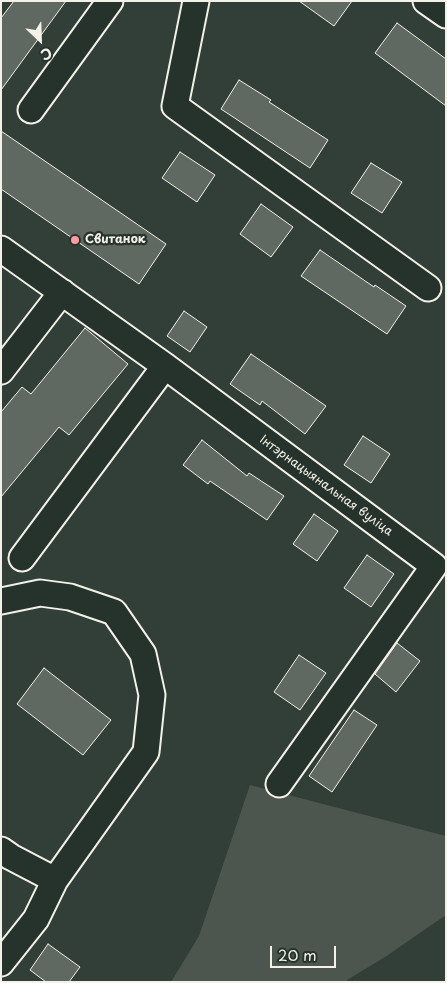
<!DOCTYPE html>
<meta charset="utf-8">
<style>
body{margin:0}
#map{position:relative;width:447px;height:983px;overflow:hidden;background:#323e38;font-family:"Playpen Sans",sans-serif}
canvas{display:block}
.frame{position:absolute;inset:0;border:2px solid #f4f1e8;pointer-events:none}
.north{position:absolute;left:15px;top:15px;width:50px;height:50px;-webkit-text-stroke:4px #26332d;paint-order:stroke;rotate:156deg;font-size:14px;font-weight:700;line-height:20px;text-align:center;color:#f4f1e8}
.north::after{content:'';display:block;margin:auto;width:18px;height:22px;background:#f4f1e8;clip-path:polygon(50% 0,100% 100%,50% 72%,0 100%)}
.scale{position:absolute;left:270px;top:946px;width:66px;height:22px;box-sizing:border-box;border:2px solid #f4f1e8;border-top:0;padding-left:6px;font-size:15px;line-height:18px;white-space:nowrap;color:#f4f1e8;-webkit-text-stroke:4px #26332d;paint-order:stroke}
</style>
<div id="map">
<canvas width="447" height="983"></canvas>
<div class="frame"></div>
<div class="north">С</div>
<div class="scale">20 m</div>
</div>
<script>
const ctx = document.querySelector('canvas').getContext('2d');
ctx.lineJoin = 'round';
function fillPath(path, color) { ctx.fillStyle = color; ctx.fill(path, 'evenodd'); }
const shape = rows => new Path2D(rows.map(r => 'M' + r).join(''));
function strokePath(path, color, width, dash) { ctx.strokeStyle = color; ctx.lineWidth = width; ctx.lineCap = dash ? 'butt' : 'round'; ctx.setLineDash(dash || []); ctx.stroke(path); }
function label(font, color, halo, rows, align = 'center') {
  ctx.font = font + ' "Playpen Sans",sans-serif'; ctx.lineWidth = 4.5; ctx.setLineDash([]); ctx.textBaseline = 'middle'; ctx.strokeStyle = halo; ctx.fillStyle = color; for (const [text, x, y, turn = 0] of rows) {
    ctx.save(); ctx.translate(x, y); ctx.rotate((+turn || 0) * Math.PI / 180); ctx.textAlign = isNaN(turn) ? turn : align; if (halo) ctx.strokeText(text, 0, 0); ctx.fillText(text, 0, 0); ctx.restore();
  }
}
fillPath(shape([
 [250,785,446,836,446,915,385,957,347,980,348,982,171,982,199,936]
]), '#4c564f');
const building = shape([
 [14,1,66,1,1,90,1,18,14,1],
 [299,1,352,1,334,26,299,1],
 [397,23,446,59,446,106,375,53,397,23],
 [239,80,271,100,269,102,328,140,310,168,221,109,239,80],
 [1,131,166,244,139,284,1,189,1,131],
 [180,152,215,175,197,202,162,178,180,152],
 [371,163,402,182,382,213,351,193,371,163],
 [261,204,293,227,271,257,240,234,261,204],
 [320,250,374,287,375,285,406,306,387,334,301,276,320,250],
 [184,311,207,327,190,352,167,336,184,311],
 [85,328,128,364,69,435,59,427,1,497,1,412,22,387,31,394,85,328],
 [251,354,326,406,305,434,262,401,260,405,230,384,251,354],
 [363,436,390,454,371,483,344,465,363,436],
 [202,440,247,476,249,473,284,496,267,520,210,481,208,484,183,465,202,440],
 [314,514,338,531,317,561,293,544,314,514],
 [367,555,394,574,371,607,344,588,367,555],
 [397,643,420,661,396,692,375,674,397,643],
 [299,655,326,673,300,710,274,692,299,655],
 [44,668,111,720,83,755,17,704,44,668],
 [354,710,377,725,332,792,309,776,354,710],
 [48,944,80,967,69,982,46,982,30,970,48,944]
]);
fillPath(building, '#5f6861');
strokePath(building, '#f4f1e8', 1);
const minor = shape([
 [196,1,175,106,428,288],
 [426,1,446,15],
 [31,110,110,1],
 [1,249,165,366,434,566,279,784],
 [1,371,62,292],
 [22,558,165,366],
 [1,601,40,593,70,597,114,612,143,654,152,695,146,752,55,880,36,919,1,963],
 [1,850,11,857,55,880]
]);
strokePath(minor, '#f4f1e8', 29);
strokePath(minor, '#26332d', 25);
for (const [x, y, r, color] of [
 [75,240,5,"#ff9aa2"]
]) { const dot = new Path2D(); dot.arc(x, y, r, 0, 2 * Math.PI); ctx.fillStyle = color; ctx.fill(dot); strokePath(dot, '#26332d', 2); }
label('bold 12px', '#f4f1e8', '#26332d', [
 ["Свитанок",85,240]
], 'left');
label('12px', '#f4f1e8', '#26332d', [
 ["Інтэрнацыянальная вуліца",326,486,36]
]);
</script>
